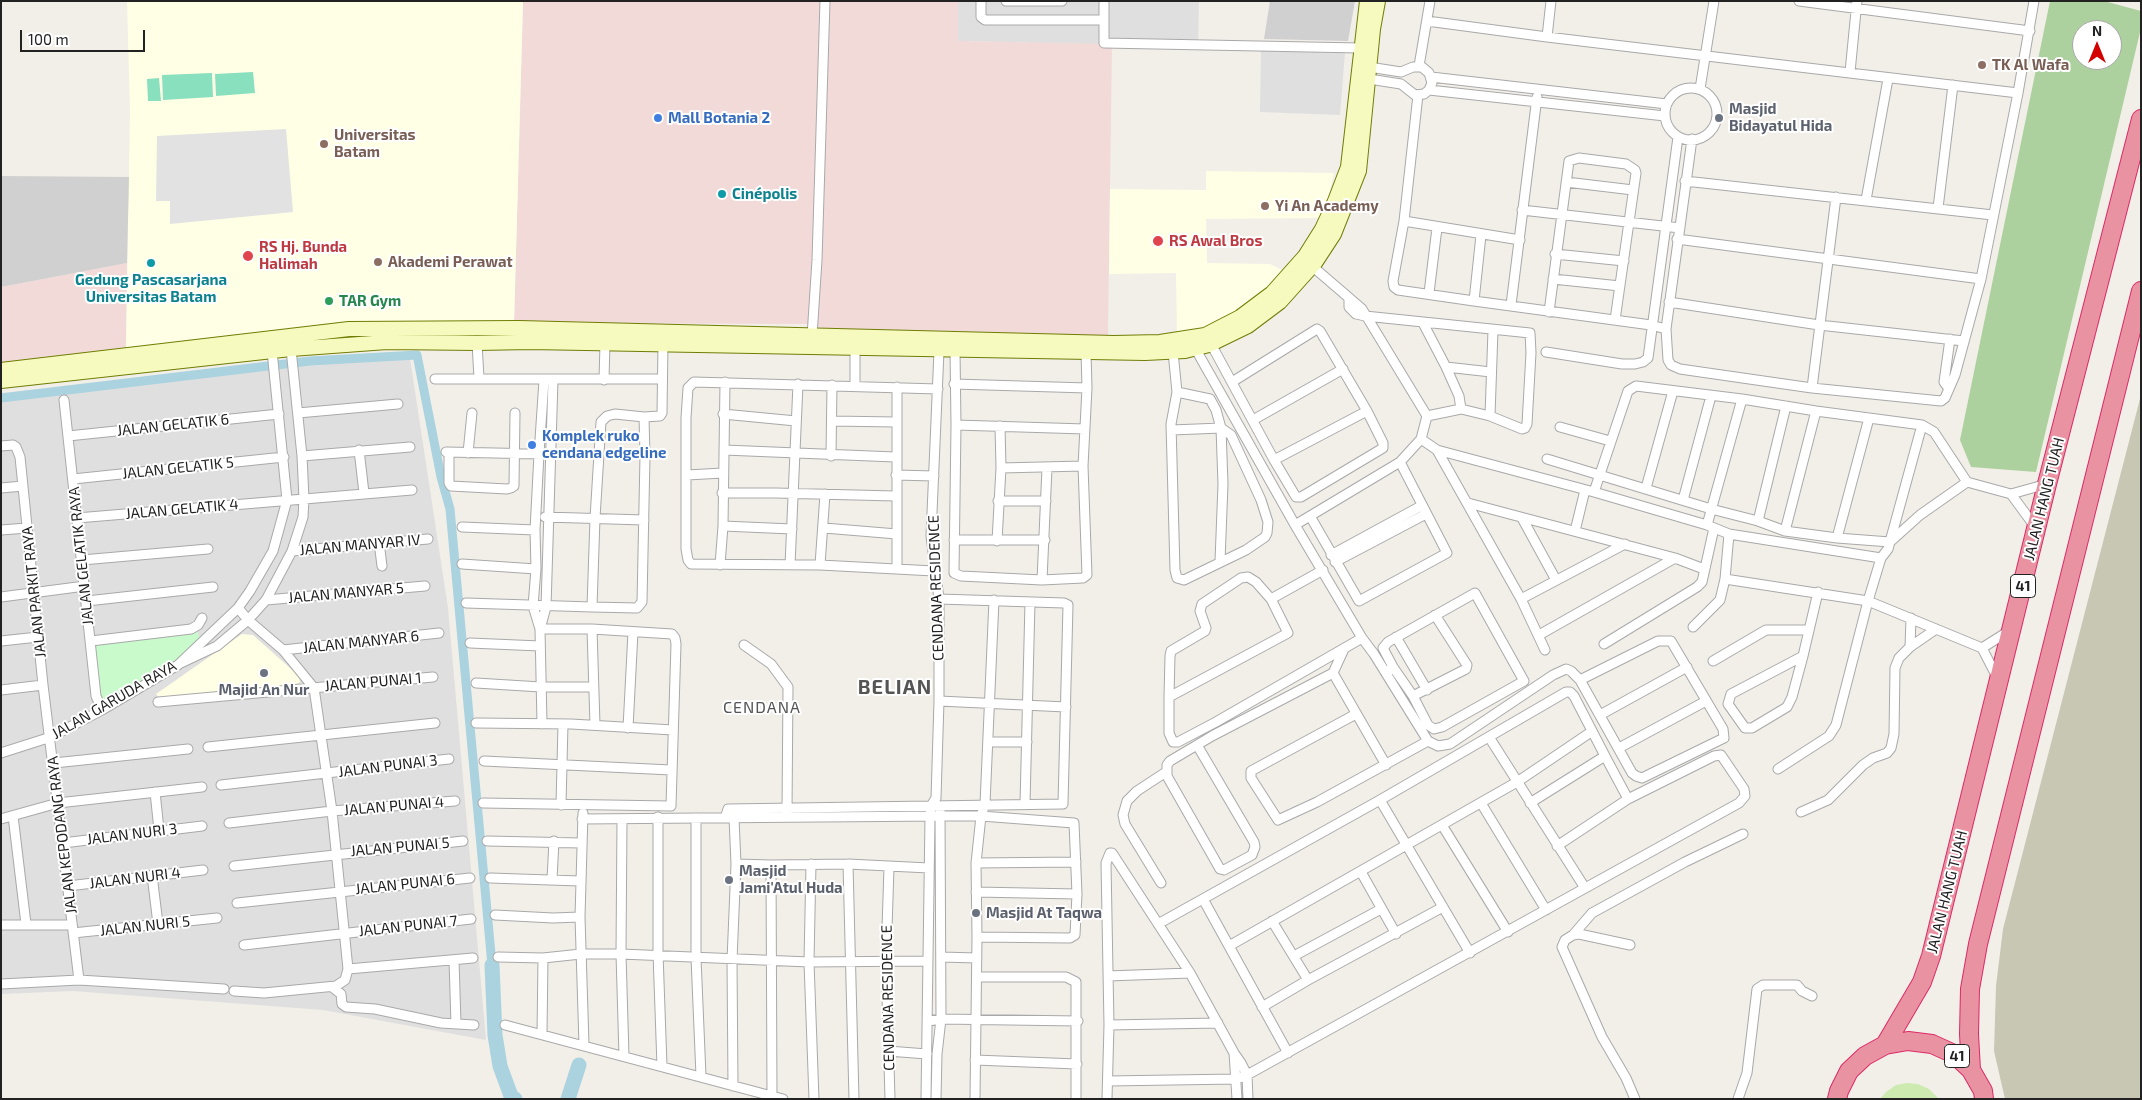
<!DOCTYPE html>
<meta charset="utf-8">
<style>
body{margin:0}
#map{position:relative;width:2142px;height:1100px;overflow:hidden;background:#f2efe9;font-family:"Exo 2",sans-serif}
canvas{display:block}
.frame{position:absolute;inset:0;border:2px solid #222;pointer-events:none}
.north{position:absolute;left:2072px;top:20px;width:50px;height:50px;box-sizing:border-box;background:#fff;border:1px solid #a7a7a7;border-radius:50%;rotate:0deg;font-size:14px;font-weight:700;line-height:20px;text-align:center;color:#222}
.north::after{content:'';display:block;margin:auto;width:18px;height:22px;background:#d40000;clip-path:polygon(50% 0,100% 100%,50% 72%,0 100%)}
.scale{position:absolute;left:20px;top:30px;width:125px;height:22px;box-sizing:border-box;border:2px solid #222;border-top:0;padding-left:6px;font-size:15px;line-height:18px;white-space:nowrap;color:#222;-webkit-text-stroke:4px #fff;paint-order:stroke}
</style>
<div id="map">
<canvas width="2142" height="1100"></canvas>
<div class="frame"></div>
<div class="north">N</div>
<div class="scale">100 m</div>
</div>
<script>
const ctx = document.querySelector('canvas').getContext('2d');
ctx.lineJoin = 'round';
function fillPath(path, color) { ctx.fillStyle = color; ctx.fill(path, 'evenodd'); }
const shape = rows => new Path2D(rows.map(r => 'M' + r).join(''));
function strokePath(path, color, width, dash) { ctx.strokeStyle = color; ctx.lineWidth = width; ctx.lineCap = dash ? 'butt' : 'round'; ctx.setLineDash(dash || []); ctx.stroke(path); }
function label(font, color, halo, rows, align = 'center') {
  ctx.font = font + ' "Exo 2",sans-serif'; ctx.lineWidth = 4; ctx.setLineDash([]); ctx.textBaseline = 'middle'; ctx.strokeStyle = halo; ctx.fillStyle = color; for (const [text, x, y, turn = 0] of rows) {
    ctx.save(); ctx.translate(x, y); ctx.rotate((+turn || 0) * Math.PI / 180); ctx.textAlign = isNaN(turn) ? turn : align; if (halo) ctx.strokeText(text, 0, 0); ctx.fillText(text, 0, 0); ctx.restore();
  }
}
fillPath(shape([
 [958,1,1199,1,1198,47,957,41],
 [1261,50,1345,53,1340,115,1260,112],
 [409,352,448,608,486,1040,323,1010,73,991,1,994,1,393]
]), '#e0dfdf');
fillPath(shape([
 [523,1,958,1,958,41,1112,44,1108,336,831,330,809,324,514,323],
 [127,263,126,349,1,363,1,287]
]), '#f2dad9');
fillPath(shape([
 [127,1,523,1,514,323,126,349,130,111],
 [1206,171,1334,173,1329,194,1319,218,1206,219,1207,263,1270,264,1284,271,1262,293,1237,311,1204,329,1177,335,1176,273,1109,274,1110,189,1206,190],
 [242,634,253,635,299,676,300,682,296,685,159,698,156,694]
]), '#ffffe5');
fillPath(shape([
 [1270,1,1355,1,1348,41,1264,39],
 [1,176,129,177,127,263,1,287]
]), '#d0d0d0');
fillPath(shape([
 [2141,395,2141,1099,2005,1099,1994,1051,1996,986,2003,929]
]), '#c7c7b4');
fillPath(shape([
 [1907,1083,1918,1084,1929,1089,1939,1099,1880,1099,1886,1092,1896,1085]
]), '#cdebb0');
fillPath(shape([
 [2050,1,2104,1,2141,11,2141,28,2036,472,1971,467,1960,440],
 [2082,30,2112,30,2112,60,2082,60]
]), '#add19e');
fillPath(shape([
 [197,631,201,641,178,664,103,708,100,698,93,641]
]), '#c8facc');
fillPath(shape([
 [253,72,255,93,216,96,215,74],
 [212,73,213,97,163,100,162,75],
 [159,78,161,101,148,101,147,79]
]), '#88e0be');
fillPath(shape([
 [286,129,293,212,170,224,170,201,156,201,157,136]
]), '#e2e2e2');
strokePath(shape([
 [1,398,310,361,417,355,441,477,450,509,492,965]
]), '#aad3df', 9);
strokePath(shape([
 [492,965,495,1035,500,1066,511,1096,515,1099],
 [568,1099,579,1065]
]), '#aad3df', 15);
const street = shape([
 [981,1,981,17,985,20,1104,20],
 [1006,1,1062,1],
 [1104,1,1104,43,1360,48],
 [1799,1,2030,31],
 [1427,21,1547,37,2018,93],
 [1547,37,1551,1],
 [1419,66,1430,1],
 [1850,72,1857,1],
 [1431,77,1667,104],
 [1369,79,1401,84,1415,95,1424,94,1429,90,1432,83,1429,73,1422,67,1413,67,1401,72,1369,67],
 '1665 114a26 26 0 1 1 52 0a26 26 0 1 1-52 0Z',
 [1700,89,1714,1],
 [1429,90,1665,116],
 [1418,95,1404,221,1393,281,1394,287,1398,290,1474,301,1651,325,1666,329],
 [1692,139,1666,329,1668,360,1671,365,1680,369,1812,388,1941,401,1945,398,1955,375,1981,279,2018,93,2034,1],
 [1685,181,1993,215],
 [1566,182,1633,190],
 [1866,200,1888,79],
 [1938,208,1953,85],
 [1522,210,1680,228],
 [1404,221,1520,240],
 [1677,239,1981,279],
 [1555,254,1624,261],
 [1312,266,1362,309,1427,416,1421,439,1437,450,1594,492,1707,525,1729,534,1881,558,1868,601,1725,579,1729,534],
 [1553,279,1620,286],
 [1429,293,1437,228],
 [1349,300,1349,307,1356,314,1365,316,1530,333,1531,353,1527,424,1525,428,1522,429,1490,416,1461,409,1427,416],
 [1474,301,1481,235],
 [1669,302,1819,325,1964,341],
 [1511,305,1537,97],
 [1549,312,1569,161,1579,158,1626,164,1635,170,1636,173,1615,320],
 [1423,323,1446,367,1459,396,1461,409],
 [812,336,817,260,825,1],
 [477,343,479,378],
 [1211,344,1274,460,1296,497,1301,497,1383,448,1383,443,1367,411,1320,331,1317,329,1232,382],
 [855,348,855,385],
 [1195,348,1295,525,1362,638,1374,654,1428,741,1438,746,1450,744,1553,675,1566,669,1571,671,1580,680,1632,773,1636,776,1642,778,1724,738,1723,729,1671,641,1658,641,1580,680],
 [955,350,956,425,954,573,961,576,1042,580,1083,578,1087,575,1083,466,1087,388,1086,352],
 [1546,352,1622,364,1635,364,1643,362,1648,358,1678,137],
 [1446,367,1491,372],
 [435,379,662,379],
 [604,380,605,343],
 [954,384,1087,388],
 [1812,388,1836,197],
 [1949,389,1944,382,1950,339],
 [1177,392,1210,399,1216,410,1221,428,1223,484,1220,561],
 [64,400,96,696,102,710],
 [298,413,398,404],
 [723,414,796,421],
 [1490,416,1493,330],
 [644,417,615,414,607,416,601,422,595,518,592,607,637,608,642,602,645,456,644,417,660,416,662,413,663,344],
 [1253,420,1343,369],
 [832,421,896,422],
 [956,425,1085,429],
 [1560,427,1610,441],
 [1172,430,1221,428,1231,435,1261,500,1268,522,1267,533,1265,537,1246,550,1184,580,1177,578,1175,570,1171,424,1177,392,1173,352],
 [68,436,279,414],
 [1,446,13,445,16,447,20,457,43,685,79,980,224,989],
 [359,450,364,493],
 [724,450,895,457],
 [1437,450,1521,599,1545,650],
 [446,452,543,454],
 [449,453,449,483,451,486,507,489,511,488,514,486,515,413],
 [468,453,472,413],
 [302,456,410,447],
 [831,456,832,385],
 [1547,459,1711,509,1758,521,1785,531,1837,538,1890,542,1920,515,1967,482],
 [1274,460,1367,411],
 [1001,468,1083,466],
 [687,475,723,473],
 [896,475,934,476],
 [73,479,284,457],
 [1,488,23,486],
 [1646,488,1673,391],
 [1594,492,1628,391,1636,386,1742,399,1816,411,1922,425,1934,432,1967,482,2011,494,2047,484],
 [722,493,776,493,895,496],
 [2011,494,2036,528],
 [1683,500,1711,396],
 [998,501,1046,501],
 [1468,503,1675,558,1704,569],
 [1310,516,1359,601,1447,553,1400,462],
 [545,517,644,520],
 [77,518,412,490],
 [1522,518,1556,580],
 [1758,521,1786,406],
 [1295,525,1400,462,1421,439],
 [1707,525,1742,399],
 [723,526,792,529],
 [462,527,535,530],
 [824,528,897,534],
 [1,530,27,528],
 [1575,531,1585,490],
 [1785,531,1816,411],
 [1837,538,1869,418],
 [954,540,1045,540],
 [997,541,1001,468,1000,426],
 [379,542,382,566],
 [292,551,428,539],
 [1331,555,1421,506],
 [1881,558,1888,549,1922,425],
 [82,560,208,549],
 [1335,562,1426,514],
 [462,564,536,569],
 [720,565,723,526,725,382],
 [790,565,798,384],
 [820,565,825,494],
 [897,569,897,387],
 [934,571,820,565,691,564,688,560,686,549,686,418,688,388,694,382,938,389],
 [1042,580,1047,468],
 [1,597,85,586],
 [1271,599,1323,570],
 [1521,599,1625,544],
 [266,600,425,586],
 [87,601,213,587],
 [466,603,592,607],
 [1693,627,1720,600,1725,579],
 [540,629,533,606,536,569,535,530,539,454,544,380],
 [592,629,595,725],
 [1539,635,1675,558],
 [1396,637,1427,690],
 [1,641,38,637],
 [91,641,191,629,198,625,202,618],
 [470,643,540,646],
 [1604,644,1697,587,1702,582,1714,528],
 [744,645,771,664,788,687,787,812],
 [1910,647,1911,618],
 [1982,648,2009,631],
 [283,650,439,633],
 [1803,656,1731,694,1728,704,1745,728,1752,728,1787,707,1792,697,1803,656,1818,592],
 [1713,661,1766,630,1808,630],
 [181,663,217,646,248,620,266,600,292,551,303,517,304,499,302,456,291,349],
 [1333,673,1386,765],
 [1386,673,1393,667,1413,696,1428,725,1434,729,1442,727,1524,681,1475,593,1388,642,1383,648,1393,667],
 [476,683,541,687,593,687],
 [1,690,43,685],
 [1413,696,1466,669,1467,665,1435,615],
 [1169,697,1288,633,1271,599,1256,582,1248,577,1241,578,1202,604,1200,611,1206,628,1205,631,1171,651,1170,656,1169,697,1169,733,1173,742,1178,742,1216,722,1362,638],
 [939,701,1066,707],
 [158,702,433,677],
 [1356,714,1251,771,1251,778,1278,820,1317,802,1428,741],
 [1600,715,1687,667],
 [476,723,571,724,673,730],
 [542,724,540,629,546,607,553,380],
 [628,728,633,632],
 [1489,737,1585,888],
 [989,742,1027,742],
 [1197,745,1254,842,1255,847,1252,855,1224,870,1220,869,1167,776,1167,765,1170,761,1197,745,1212,736,1333,673,1344,649],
 [208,747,435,723],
 [1619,748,1706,701],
 [1,753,51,737,102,710,178,665,238,608,250,591,273,551,287,500,272,351],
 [484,761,671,770],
 [54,763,188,749],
 [1778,769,1829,736,1836,725,1868,601,1982,648,1998,679],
 [221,785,449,759],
 [155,792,159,830],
 [1380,800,1470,953],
 [483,803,671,806,676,644,675,638,672,634,592,629,540,629],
 [1481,803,1546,910],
 [1530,803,1605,756,1628,799],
 [1025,804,1030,602],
 [561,805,563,724],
 [1801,812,1828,800,1863,765,1873,758,1887,753,1891,748,1894,734,1895,668,1899,658,1910,647,1936,629],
 [583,813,580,917,584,1045],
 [13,816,26,924],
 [658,817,658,953,662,1066],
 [696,818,696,958,701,1076],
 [725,818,728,809,1063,804,1068,605,1064,603,939,599],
 [1,819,58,803,202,787],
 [582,819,941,816,981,816,1074,823,1077,894,1075,935,1070,938,977,937],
 [622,819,621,954,624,1056],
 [229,823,332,811,455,801],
 [1442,825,1508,932],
 [487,841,581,843],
 [63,843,202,826],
 [976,863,1076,862],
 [736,864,771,865,848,864,929,868],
 [811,864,809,962,814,1099],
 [848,864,854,1099],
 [771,865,772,1096],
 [234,866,463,841],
 [889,867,886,960,890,1099],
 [1361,872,1396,934],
 [152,875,158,924],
 [490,878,580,881],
 [552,879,554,841],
 [1161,883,1125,824,1123,815,1127,801,1137,791,1166,772],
 [68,886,203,870],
 [976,892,1077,894],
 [1203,899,1288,1053],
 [237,903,470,878],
 [495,915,553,918,580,917],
 [1272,921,1308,980],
 [1158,924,1380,800,1566,692,1570,692,1574,696,1605,756],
 [1,925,72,925],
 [73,933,217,918],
 [1573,935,1592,913,1685,862,1743,834],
 [244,945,471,919],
 [1630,945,1579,934,1573,935,1565,940,1562,947,1602,1037,1626,1078,1635,1099],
 [1229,946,1517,782,1591,732],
 [1294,956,1381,909],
 [498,957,543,958,581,954,621,954,809,962,927,961],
 [941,957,977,958],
 [454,960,456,1024],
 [348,969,473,958],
 [1108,976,1190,973],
 [977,977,1066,977,1076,982,1076,1099],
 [1,984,79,980],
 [332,987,341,994,342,1004,346,1007,375,1009,441,1023,474,1025],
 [234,991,264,993,336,986,345,980,348,969,332,811,314,688,283,650,248,620,238,608],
 [1262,1007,1308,980,1443,907],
 [928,1021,941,1019,1078,1021],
 [505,1025,783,1099],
 [1109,1025,1218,1023],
 [542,1034,543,958],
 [888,1051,927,1054],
 [1234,1053,1237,1099],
 [975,1060,1077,1064],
 [1108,1081,1236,1079,1247,1075,1739,803,1745,796,1744,789,1721,755,1714,756,1628,799,1557,846],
 [733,1086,732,960,736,864,734,818],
 [926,1099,930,817,931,806,936,798,939,701,939,599,931,536,939,351],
 [936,1099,937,1054,941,1019,940,810],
 [975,1099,977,937,976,863,981,816,985,804,994,600],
 [1107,1099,1109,1025,1106,863,1110,853,1112,853,1190,973,1234,1053,1241,1063,1247,1075,1248,1099],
 [1738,1099,1747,1073,1757,989,1763,985,1797,985,1802,991,1812,996]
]);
const secondary = shape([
 [1,370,349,329,519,328,1114,343,1160,342,1205,335,1240,317,1272,293,1305,256,1322,229,1335,201,1348,167,1367,1],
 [1,381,291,349,387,342,477,343,530,342,1145,353,1185,351,1209,345,1248,326,1280,302,1315,263,1334,234,1359,171,1373,29,1378,1]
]);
const highway = shape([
 [1885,1045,1922,982,1931,956,2047,484,2141,119],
 [1971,1070,1969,1034,1970,989,1978,944,2141,291],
 [1837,1099,1839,1091,1849,1071,1865,1056,1885,1045,1908,1041,1932,1044,1954,1054,1971,1070,1983,1091,1984,1099]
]);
strokePath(street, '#a9a9a9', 11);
strokePath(secondary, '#707d05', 16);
strokePath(highway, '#dc2a67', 20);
strokePath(street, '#fff', 9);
strokePath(secondary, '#f7fabf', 14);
strokePath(highway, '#e892a2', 18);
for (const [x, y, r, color] of [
 [1982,65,5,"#8d6e63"],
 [658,118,5,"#3f7fe0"],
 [1719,118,5,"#6b7280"],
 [324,144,5,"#8d6e63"],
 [722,194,5,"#0f9aa8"],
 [1265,206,5,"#8d6e63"],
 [1158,241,6,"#e0444e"],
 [248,256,6,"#e0444e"],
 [378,262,5,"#8d6e63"],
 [151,263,5,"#0f9aa8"],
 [329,301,5,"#2e9e5b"],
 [532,445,5,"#3f7fe0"],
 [264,673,5,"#6b7280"],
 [729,880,5,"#6b7280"],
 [976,913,5,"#6b7280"]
]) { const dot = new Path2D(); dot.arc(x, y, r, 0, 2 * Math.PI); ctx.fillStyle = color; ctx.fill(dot); strokePath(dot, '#fff', 2); }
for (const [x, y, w] of [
 [2023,586,25],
 [1957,1056,25]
]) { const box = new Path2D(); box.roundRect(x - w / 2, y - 11.5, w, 23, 4); ctx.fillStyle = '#fff'; ctx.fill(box); strokePath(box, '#222', 1); }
label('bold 14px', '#222', null, [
 ["41",2023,586],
 ["41",1957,1056]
]);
label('bold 15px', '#785e54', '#fff', [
 ["TK Al Wafa",1992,65],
 ["Universitas",334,135],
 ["Batam",334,152],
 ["Yi An Academy",1275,206],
 ["Akademi Perawat",388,262]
], 'left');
label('bold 15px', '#5b616d', '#fff', [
 ["Masjid",1729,109],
 ["Bidayatul Hida",1729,126],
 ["Majid An Nur",264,690,"center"],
 ["Masjid",739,871],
 ["Jami'Atul Huda",739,888],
 ["Masjid At Taqwa",986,913]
], 'left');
label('bold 15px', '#366cbe', '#fff', [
 ["Mall Botania 2",668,118],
 ["Komplek ruko",542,436],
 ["cendana edgeline",542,453]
], 'left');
label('bold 15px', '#0d838f', '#fff', [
 ["Cinépolis",732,194],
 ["Gedung Pascasarjana",151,280,"center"],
 ["Universitas Batam",151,297,"center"]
], 'left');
label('bold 15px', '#be3a42', '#fff', [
 ["RS Awal Bros",1169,241],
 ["RS Hj. Bunda",259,247],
 ["Halimah",259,264]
], 'left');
label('bold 15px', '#27864d', '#fff', [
 ["TAR Gym",339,301]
], 'left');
label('15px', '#222', '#fff', [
 ["JALAN GELATIK 6",173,425,-6],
 ["JALAN GELATIK 5",178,468,-6],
 ["JALAN HANG TUAH",2044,499,-76],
 ["JALAN GELATIK 4",182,509,-5],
 ["JALAN MANYAR IV",360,545,-5],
 ["JALAN GELATIK RAYA",81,556,-96],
 ["CENDANA RESIDENCE",936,588,-92],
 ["JALAN PARKIT RAYA",34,592,-96],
 ["JALAN MANYAR 5",346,593,-5],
 ["JALAN MANYAR 6",361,642,-6],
 ["JALAN PUNAI 1",373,682,-5],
 ["JALAN GARUDA RAYA",114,700,-30],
 ["JALAN PUNAI 3",388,766,-7],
 ["JALAN PUNAI 4",394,806,-5],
 ["JALAN NURI 3",132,834,-7],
 ["JALAN KEPODANG RAYA",62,835,-97],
 ["JALAN PUNAI 5",400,847,-5],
 ["JALAN NURI 4",135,878,-7],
 ["JALAN PUNAI 6",405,884,-6],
 ["JALAN HANG TUAH",1947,892,-76],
 ["JALAN NURI 5",145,926,-6],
 ["JALAN PUNAI 7",408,926,-6],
 ["CENDANA RESIDENCE",888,998,-91]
]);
ctx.letterSpacing = '1px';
label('16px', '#555', '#fff', [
 ["CENDANA",762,708]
]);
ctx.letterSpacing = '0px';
ctx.letterSpacing = '1px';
label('bold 20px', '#555', '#fff', [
 ["BELIAN",895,687]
]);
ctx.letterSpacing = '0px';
</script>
